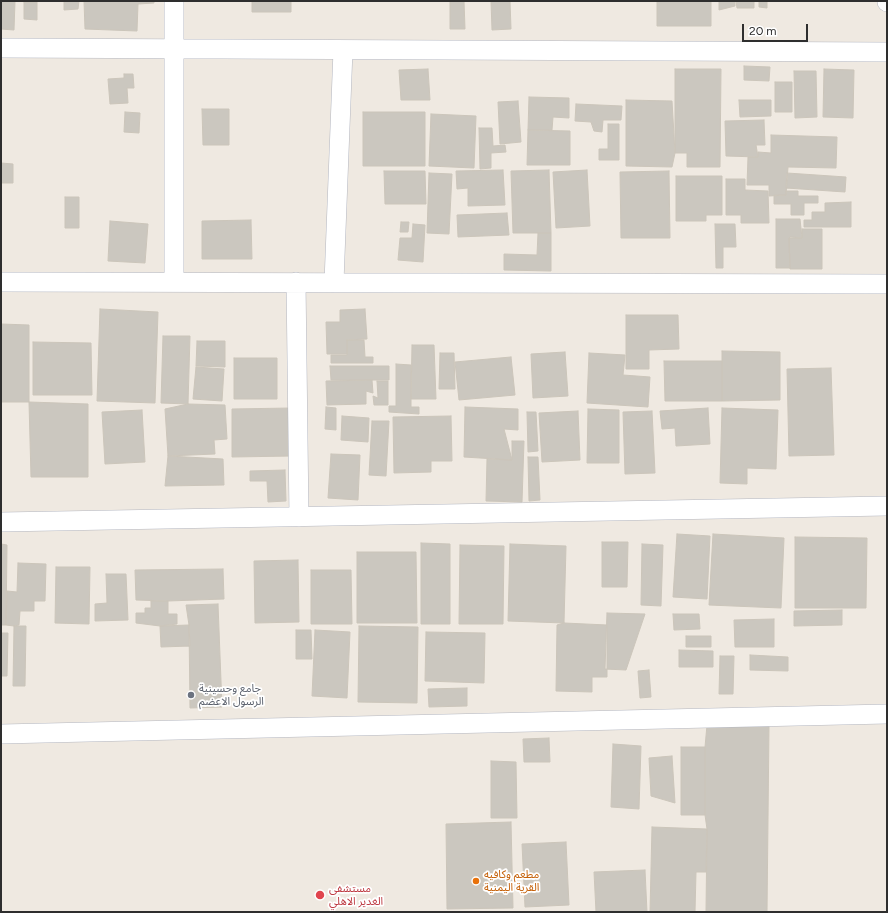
<!DOCTYPE html>
<meta charset="utf-8">
<style>
body{margin:0}
#map{position:relative;width:888px;height:913px;overflow:hidden;background:#efe9e1;font-family:Figtree,sans-serif}
canvas{display:block}
.frame{position:absolute;inset:0;border:2px solid #2e2e2e;pointer-events:none}
.scale{position:absolute;left:742px;top:24px;width:66px;height:18px;box-sizing:border-box;border:2px solid #2e2e2e;border-top:0;padding-left:5px;font-size:12px;line-height:14px;white-space:nowrap;color:#2e2e2e;-webkit-text-stroke:3px #fff;paint-order:stroke}
</style>
<div id="map">
<canvas width="888" height="913"></canvas>
<div class="frame"></div>
<div class="scale">20 m</div>
</div>
<script>
const ctx = document.querySelector('canvas').getContext('2d');
ctx.lineJoin = 'round';
function fillPath(path, color) { ctx.fillStyle = color; ctx.fill(path, 'evenodd'); }
const shape = rows => new Path2D(rows.map(r => 'M' + r).join(''));
function strokePath(path, color, width, dash) { ctx.strokeStyle = color; ctx.lineWidth = width; ctx.lineCap = dash ? 'butt' : 'round'; ctx.setLineDash(dash || []); ctx.stroke(path); }
function label(font, color, halo, rows, align = 'center') {
  ctx.font = font + ' Figtree,"Noto Sans Arabic",sans-serif'; ctx.lineWidth = 3.5; ctx.setLineDash([]); ctx.textBaseline = 'middle'; ctx.strokeStyle = halo; ctx.fillStyle = color; for (const [text, x, y, turn = 0] of rows) {
    ctx.save(); ctx.translate(x, y); ctx.rotate((+turn || 0) * Math.PI / 180); ctx.textAlign = isNaN(turn) ? turn : align; if (halo) ctx.strokeText(text, 0, 0); ctx.fillText(text, 0, 0); ctx.restore();
  }
}
const building = shape([
 [1,1,15,1,14,30,1,29,1,1],
 [64,1,79,1,78,9,64,10,64,1],
 [84,1,154,1,154,3,138,4,137,31,85,29,84,1],
 [252,1,291,1,291,12,252,12,252,1],
 [450,1,464,1,465,29,450,29,450,1],
 [491,1,510,1,511,29,492,30,491,1],
 [657,1,711,1,711,26,657,26,657,1],
 [719,1,735,1,735,6,719,10,719,1],
 [736,1,754,1,754,8,737,8,736,1],
 [759,1,767,1,767,8,759,7,759,1],
 [24,2,37,2,37,20,24,19,24,2],
 [744,66,770,67,769,81,744,80,744,66],
 [428,69,430,100,401,100,399,70,428,69],
 [675,69,721,69,720,167,687,167,687,153,675,153,675,69],
 [824,69,854,70,853,118,823,117,824,69],
 [794,71,816,71,817,117,795,118,794,71],
 [124,74,133,74,134,88,127,88,128,103,110,104,108,79,124,78,124,74],
 [775,82,792,82,792,112,775,112,775,82],
 [529,97,569,98,569,118,553,117,552,130,528,130,529,97],
 [626,100,672,101,675,153,672,167,626,166,626,100],
 [739,100,771,100,771,116,740,117,739,100],
 [518,101,521,142,500,144,498,102,518,101],
 [576,104,622,106,621,120,603,120,602,132,594,131,591,122,575,121,576,104],
 [202,109,229,109,229,145,203,145,202,109],
 [125,112,140,113,139,133,124,132,125,112],
 [363,112,425,112,425,166,363,166,363,112],
 [431,114,476,116,474,168,429,166,431,114],
 [764,120,765,145,756,145,758,157,726,156,725,121,764,120],
 [608,124,619,124,619,160,599,160,599,149,608,149,608,124],
 [479,128,492,128,493,146,505,145,506,152,491,153,491,168,480,169,479,128],
 [528,130,570,131,570,165,527,165,528,130],
 [771,135,837,137,836,168,788,167,786,195,769,196,769,185,747,185,748,157,758,157,758,152,771,153,771,135],
 [1,163,13,164,13,183,1,183,1,163],
 [503,170,505,205,468,206,468,188,457,189,456,171,503,170],
 [549,170,551,233,513,233,511,171,549,170],
 [587,170,590,226,556,228,553,172,587,170],
 [384,171,425,171,426,204,385,204,384,171],
 [669,171,670,238,621,238,620,172,669,171],
 [429,173,452,174,449,234,427,233,429,173],
 [787,173,846,177,845,192,786,188,787,173],
 [676,176,722,176,722,215,706,215,706,221,676,221,676,176],
 [726,179,745,179,745,190,768,191,769,223,741,223,741,215,726,215,726,179],
 [786,191,798,191,798,196,818,196,818,203,804,203,804,215,791,215,791,204,774,204,774,195,786,195,786,191],
 [65,197,79,197,79,228,65,228,65,197],
 [851,202,851,227,804,227,804,220,812,220,812,212,825,212,825,203,851,202],
 [507,213,509,235,458,237,457,215,507,213],
 [776,219,800,219,802,238,790,237,789,238,790,268,776,268,776,219],
 [251,220,252,259,202,259,202,221,251,220],
 [110,221,148,224,145,263,108,261,110,221],
 [401,222,409,222,408,232,400,232,401,222],
 [413,224,425,225,423,262,398,260,400,238,412,238,413,224],
 [715,224,735,224,736,247,723,247,723,268,716,268,715,224],
 [802,229,822,229,822,269,790,269,789,238,802,238,802,229],
 [538,233,551,233,551,271,504,270,504,254,537,255,538,233],
 [100,309,158,312,155,403,97,401,100,309],
 [365,309,367,339,347,340,347,354,327,354,326,322,340,322,340,310,365,309],
 [626,315,678,315,679,349,649,350,649,369,626,369,626,315],
 [1,324,29,325,29,402,1,402,1,324],
 [163,336,190,336,188,404,161,403,163,336],
 [347,340,364,340,365,357,373,357,373,363,331,363,331,355,347,355,347,340],
 [197,341,225,341,225,367,196,366,197,341],
 [33,342,91,343,92,395,33,395,33,342],
 [412,345,434,345,436,399,411,399,412,345],
 [722,351,780,352,780,400,722,401,722,351],
 [565,352,568,396,533,398,531,354,565,352],
 [440,353,454,353,455,389,439,389,440,353],
 [589,353,625,355,623,375,650,377,648,407,587,403,589,353],
 [511,357,515,395,459,400,455,362,511,357],
 [234,358,277,358,277,399,234,399,234,358],
 [664,361,722,361,722,401,665,401,664,361],
 [396,364,411,365,411,407,419,407,419,414,389,412,389,406,396,406,396,364],
 [330,366,389,366,389,380,331,380,330,366],
 [196,367,224,369,222,401,193,399,196,367],
 [831,368,834,455,789,456,787,369,831,368],
 [372,380,373,393,366,391,366,404,327,405,326,381,372,380],
 [377,381,388,381,388,405,374,405,373,396,378,398,377,381],
 [29,402,88,404,88,477,31,477,29,402],
 [188,404,225,405,227,439,214,440,215,454,168,456,165,409,188,404],
 [326,407,336,408,336,430,325,429,326,407],
 [465,407,518,409,518,430,504,429,512,460,464,457,465,407],
 [291,408,292,456,232,457,232,409,291,408],
 [708,408,710,444,676,446,675,428,662,429,660,411,708,408],
 [722,408,778,410,776,469,747,468,747,484,720,483,722,408],
 [588,409,619,410,619,463,587,463,588,409],
 [142,410,145,462,105,464,102,412,142,410],
 [578,411,580,460,542,462,539,413,578,411],
 [652,411,655,473,625,474,623,412,652,411],
 [527,412,536,412,538,451,528,452,527,412],
 [342,416,369,418,368,442,341,440,342,416],
 [451,416,452,461,431,461,431,472,394,473,393,417,451,416],
 [372,421,389,421,386,476,369,475,372,421],
 [512,441,524,441,522,502,486,501,487,459,512,460,512,441],
 [331,454,360,455,358,500,328,498,331,454],
 [168,456,223,459,224,485,165,486,168,456],
 [528,457,538,457,540,500,529,501,528,457],
 [285,470,286,501,268,502,267,481,250,481,250,471,285,470],
 [677,534,710,536,707,599,673,597,677,534],
 [713,534,784,538,781,608,709,605,713,534],
 [795,537,867,538,866,608,795,608,795,537],
 [602,542,628,542,627,587,602,587,602,542],
 [421,543,450,544,450,624,421,624,421,543],
 [1,544,7,545,6,625,1,625,1,544],
 [510,544,566,546,564,623,508,621,510,544],
 [642,544,663,545,661,606,641,605,642,544],
 [460,545,504,546,503,624,459,624,460,545],
 [357,552,416,552,417,623,357,623,357,552],
 [298,560,299,622,255,623,254,561,298,560],
 [18,563,46,564,45,601,34,601,34,611,20,611,19,625,14,626,6,625,7,591,17,592,18,563],
 [56,567,90,567,89,624,55,623,56,567],
 [223,569,224,599,168,601,136,600,135,570,223,569],
 [311,570,351,570,352,624,311,624,311,570],
 [106,574,126,574,128,620,95,621,95,604,107,603,106,574],
 [151,601,168,601,168,614,177,614,177,624,160,626,136,623,136,613,145,613,145,608,151,608,151,601],
 [218,604,222,707,190,708,189,625,186,605,218,604],
 [842,610,842,625,794,626,794,611,842,610],
 [607,613,645,614,626,670,605,669,607,613],
 [673,614,699,614,700,629,674,630,673,614],
 [774,619,774,647,735,647,734,620,774,619],
 [564,623,607,625,607,677,592,677,592,692,556,691,557,625,564,623],
 [189,625,190,646,161,647,160,626,189,625],
 [14,626,26,626,25,686,13,686,14,626],
 [359,626,418,627,417,703,358,702,359,626],
 [296,630,311,630,312,659,296,659,296,630],
 [315,630,350,632,347,698,312,696,315,630],
 [426,632,485,633,484,683,425,681,426,632],
 [1,633,8,633,7,676,1,676,1,633],
 [686,636,711,636,711,647,686,647,686,636],
 [679,650,713,651,713,667,679,667,679,650],
 [750,655,788,657,788,671,750,670,750,655],
 [720,656,734,656,733,694,719,694,720,656],
 [649,670,651,697,640,698,638,671,649,670],
 [467,688,467,706,429,707,428,689,467,688],
 [707,725,769,725,767,912,706,911,707,829,705,815,705,747,707,725],
 [549,738,550,762,524,762,523,739,549,738],
 [613,744,641,746,639,809,611,807,613,744],
 [681,747,705,747,705,815,681,815,681,747],
 [672,756,675,803,651,796,649,758,672,756],
 [491,761,516,762,517,818,491,818,491,761],
 [511,822,513,908,447,909,446,824,511,822],
 [652,827,707,829,706,872,696,872,695,912,650,912,652,827],
 [566,842,569,905,525,907,522,844,566,842],
 [645,870,647,912,596,912,594,872,645,870]
]);
fillPath(building, '#cbc7bf');
strokePath(building, '#cbc5ba', 1);
const street = shape([
 [887,1,887,2],
 [1,48,887,52],
 [1,282,887,284],
 [174,282,174,1],
 [296,282,299,517],
 [334,282,343,50],
 [1,522,887,506],
 [1,734,887,714]
]);
strokePath(street, '#b4b7c1', 20);
strokePath(street, '#fff', 19);
for (const [x, y, r, color] of [
 [191,695,4,"#6b7280"],
 [476,881,4,"#e8710a"],
 [320,895,5,"#e0444e"]
]) { const dot = new Path2D(); dot.arc(x, y, r, 0, 2 * Math.PI); ctx.fillStyle = color; ctx.fill(dot); strokePath(dot, '#fff', 1.5); }
label('11px', '#5b616d', '#fff', [
 ["جامع وحسينية",199,689],
 ["الرسول الاعضم",199,702]
], 'left');
label('11px', '#c56008', '#fff', [
 ["مطعم وكافيه",484,875],
 ["القرية اليمنية",484,888]
], 'left');
label('11px', '#be3a42', '#fff', [
 ["مستشفى",329,889],
 ["الغدير الاهلي",329,902]
], 'left');
</script>
